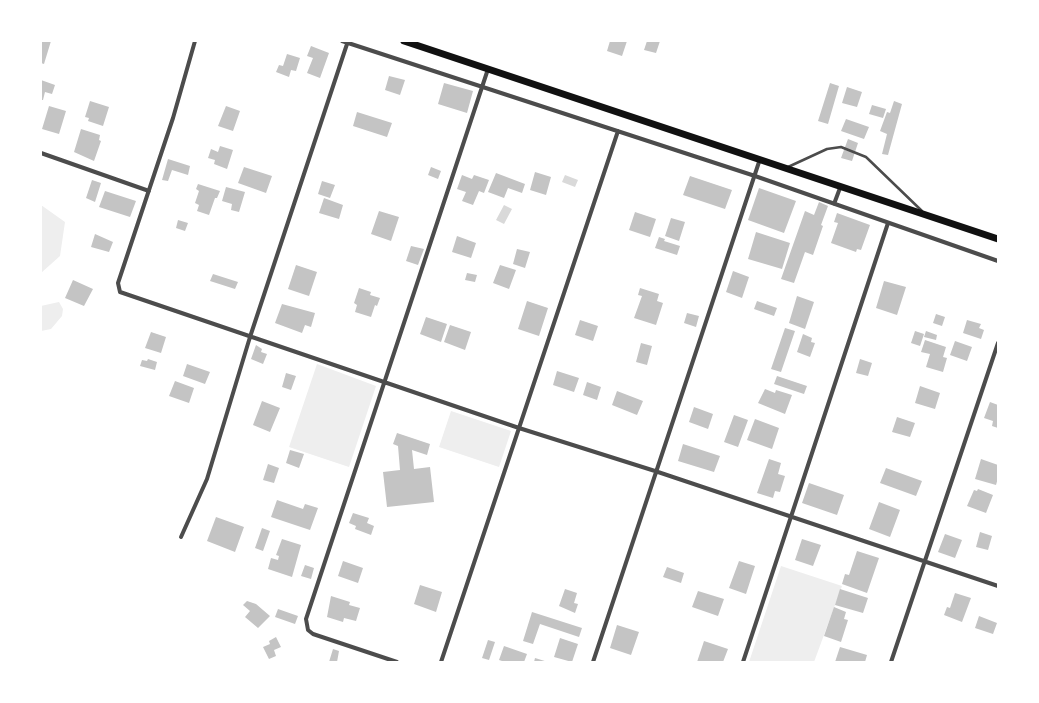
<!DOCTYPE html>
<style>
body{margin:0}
#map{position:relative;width:1039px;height:703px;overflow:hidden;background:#fff;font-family:"Open Sans",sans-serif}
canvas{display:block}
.frame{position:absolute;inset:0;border:42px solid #fff;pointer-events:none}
</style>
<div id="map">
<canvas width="1039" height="703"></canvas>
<div class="frame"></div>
</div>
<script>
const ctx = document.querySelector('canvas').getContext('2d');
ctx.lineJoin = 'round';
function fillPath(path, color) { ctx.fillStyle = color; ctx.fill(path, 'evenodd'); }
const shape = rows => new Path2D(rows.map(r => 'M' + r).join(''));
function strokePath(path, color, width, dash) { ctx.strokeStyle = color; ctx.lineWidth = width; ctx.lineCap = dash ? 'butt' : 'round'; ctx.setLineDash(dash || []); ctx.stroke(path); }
fillPath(shape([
 [41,205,65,222,60,256,41,273],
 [59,302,63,309,62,316,51,329,41,331,41,306],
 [317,364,376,386,349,467,289,447],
 [451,411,511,431,499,467,439,447],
 [781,566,842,586,814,662,749,662]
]), '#eee');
fillPath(shape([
 [565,175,578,180,575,187,562,182],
 [504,205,512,209,504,224,496,220]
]), '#d9d9d9');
fillPath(shape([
 [41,41,51,41,44,64,41,63],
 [610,41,627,41,622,56,607,51],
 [647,41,660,41,656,53,644,50],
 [311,46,329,53,320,78,307,73,313,58,307,56],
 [287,54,300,58,296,71,291,70,289,77,276,72,279,65,283,66],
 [389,76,405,80,400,95,385,90],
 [41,80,55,85,52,94,45,92,43,100,41,100],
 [444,83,473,91,467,113,438,104],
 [830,83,839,86,828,124,818,121],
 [847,87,862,92,857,107,842,103],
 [90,101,109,107,103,126,88,121,89,118,85,117],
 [894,101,902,104,888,155,882,154,887,134,880,131,887,112,890,113],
 [872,105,886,109,883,118,869,114],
 [49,106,66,111,59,134,42,129],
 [226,106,240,111,233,131,218,126],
 [357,112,392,123,387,137,353,126],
 [846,119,869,127,864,139,841,131],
 [81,129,100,135,99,140,101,141,94,161,74,152],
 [848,139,858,143,852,161,841,158],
 [220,146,233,150,227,169,214,164,215,160,208,158,211,149,218,152],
 [168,159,190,166,188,175,172,170,168,181,162,180],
 [244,167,272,176,266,193,238,183],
 [431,167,441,171,438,179,428,175],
 [535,172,551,177,546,195,530,190],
 [496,173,525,184,522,193,508,188,504,198,488,192],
 [462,175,472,179,474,175,489,180,484,193,479,191,473,205,462,201,466,192,457,189],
 [690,176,732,190,725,209,683,195],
 [92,180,101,183,95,202,86,198],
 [322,181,335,185,330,198,318,194],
 [198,184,220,191,217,198,215,198,209,215,197,211,199,205,195,203,199,191,196,189],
 [226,187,245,192,239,212,231,210,232,204,222,201],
 [759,188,796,201,784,233,748,220],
 [105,191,136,201,130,217,99,207],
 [324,198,343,205,339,219,319,213],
 [819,202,828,206,821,225,823,226,813,255,805,252,794,283,781,279,805,211,814,215],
 [379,211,399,217,391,241,371,234],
 [635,212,656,219,650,237,629,230],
 [837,213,870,225,861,250,857,249,856,252,831,243,838,223,834,222],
 [671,218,685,222,679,241,665,236],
 [178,220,188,223,185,231,176,228],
 [756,232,790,243,782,269,748,259],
 [95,234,113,242,109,252,91,247],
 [457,236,476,243,471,258,452,252],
 [659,237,665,239,664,241,680,246,677,255,655,248],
 [411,246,424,249,418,265,406,261],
 [517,249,530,252,525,268,513,264],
 [296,265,317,272,309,296,288,289],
 [500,265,516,270,509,289,493,283],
 [733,271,749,277,742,298,726,292],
 [467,273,477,275,475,282,465,280],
 [213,274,238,282,235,289,210,281],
 [73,280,93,289,84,306,65,298],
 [884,281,906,287,897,315,876,308],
 [359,288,371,292,370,295,380,298,377,306,375,305,371,317,355,312,357,305,354,303],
 [640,288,659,294,657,301,663,303,656,325,634,318,642,296,638,295],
 [797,296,814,302,805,329,789,323],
 [527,301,548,308,539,336,518,329],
 [757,301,777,308,774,316,754,309],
 [282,304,315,313,311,327,305,325,302,333,275,323],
 [687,313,699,316,696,327,684,323],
 [936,314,945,317,942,326,933,323],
 [426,317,447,324,441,342,420,334],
 [580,320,598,326,593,341,575,335],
 [967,320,981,324,979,328,984,330,981,339,963,333],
 [450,325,471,332,465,350,444,342],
 [785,328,795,331,781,372,771,369],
 [915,331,924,334,920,346,911,343],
 [926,331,937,335,936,340,924,337],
 [151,332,166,337,161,353,145,348],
 [803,334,812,338,811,342,815,343,810,357,797,352],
 [925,340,946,347,943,357,947,358,943,372,926,367,930,354,921,352],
 [955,341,972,347,967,361,950,355],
 [641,343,652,346,647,365,636,362],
 [256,345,262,349,261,352,267,354,263,364,251,359],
 [148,359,157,362,155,370,140,366,142,360,147,361],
 [860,359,872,363,868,376,856,373],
 [187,364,210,372,205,384,183,376],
 [557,371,579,378,574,392,553,385],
 [286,373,296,376,291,390,282,387],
 [777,376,807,386,804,394,774,384],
 [175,381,194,388,189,403,169,396],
 [587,382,601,387,597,400,583,395],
 [920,386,940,393,935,409,915,403],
 [765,389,775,393,776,390,792,395,785,414,758,403],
 [617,391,643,401,637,415,612,405],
 [262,401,280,408,270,432,253,425],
 [990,402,998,405,998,428,992,426,993,421,984,418],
 [694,407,713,414,708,429,689,422],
 [734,415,748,420,738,447,724,442],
 [897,417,915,423,910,437,892,432],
 [755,419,779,428,772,449,747,440],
 [397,433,430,444,427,455,412,450,414,469,430,467,434,502,387,507,383,472,400,470,398,446,393,444],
 [683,444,720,456,714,472,678,461],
 [290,450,304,454,299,468,286,463],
 [769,459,781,463,778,474,785,476,780,492,775,491,773,498,757,493],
 [981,459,998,465,998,478,996,485,975,479],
 [268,464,279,468,274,483,263,480],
 [886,468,922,481,916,496,880,483],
 [809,483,844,495,837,515,802,503],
 [978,489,993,495,986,513,967,506,974,490,977,491],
 [277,500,303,509,305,504,318,508,310,530,271,517],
 [879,502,900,510,890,537,869,529],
 [353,513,369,518,367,523,374,526,371,535,355,529,356,526,349,523],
 [216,517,244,527,235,552,207,541],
 [262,528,270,531,263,551,255,548],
 [980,532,992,536,988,550,976,547],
 [945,534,962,540,955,558,938,552],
 [282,539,301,545,292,577,268,569,271,558,278,560,279,556,276,555],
 [802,539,821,545,813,566,795,560],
 [857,551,879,558,867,593,842,584,845,574,849,575],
 [343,561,363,568,358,583,338,576],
 [739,561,755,566,746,594,729,588],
 [305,565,314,568,311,579,301,576],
 [667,567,684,573,681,583,663,577],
 [420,585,442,592,436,612,414,604],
 [565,589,577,593,574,603,578,604,575,613,559,606],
 [840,589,868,598,863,613,835,605],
 [698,591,724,599,718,616,692,607],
 [955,593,971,598,962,622,944,615,947,607,950,608],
 [331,596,350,602,349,605,360,608,356,621,344,618,343,622,327,617],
 [247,601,256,604,270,616,258,628,245,617,250,611,243,605],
 [834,607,846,612,844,619,848,620,841,642,824,636],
 [278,609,298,616,295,624,275,617],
 [532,612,582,628,579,637,540,624,533,644,523,641],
 [979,616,997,623,993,634,975,628],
 [617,625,639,632,631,655,610,648],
 [276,637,281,647,274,650,276,656,269,659,263,647,270,644,269,641],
 [560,638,578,644,572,662,554,657],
 [488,640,495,642,489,660,482,658],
 [704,641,728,649,723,662,697,662],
 [504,646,527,654,524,662,505,662,499,660],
 [840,647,867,655,865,662,835,662],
 [333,649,339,651,337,662,329,662],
 [535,658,548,662,534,662]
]), '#c4c4c4');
strokePath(shape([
 [788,167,827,149,841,147,866,157,922,211]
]), '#4c4c4c', 2.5);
strokePath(shape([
 [195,41,173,118,118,283,120,292,519,428,655,471,998,586],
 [342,41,755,176,998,261],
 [41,153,149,191],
 [834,204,840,188],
 [181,537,207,479,250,337,348,41],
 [397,662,313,634,308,630,306,619,488,69],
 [441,662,618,131],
 [593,662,760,159],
 [743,662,888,223],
 [891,662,998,343]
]), '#4c4c4c', 4);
strokePath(shape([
 [404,41,998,239]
]), '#111', 7);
</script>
